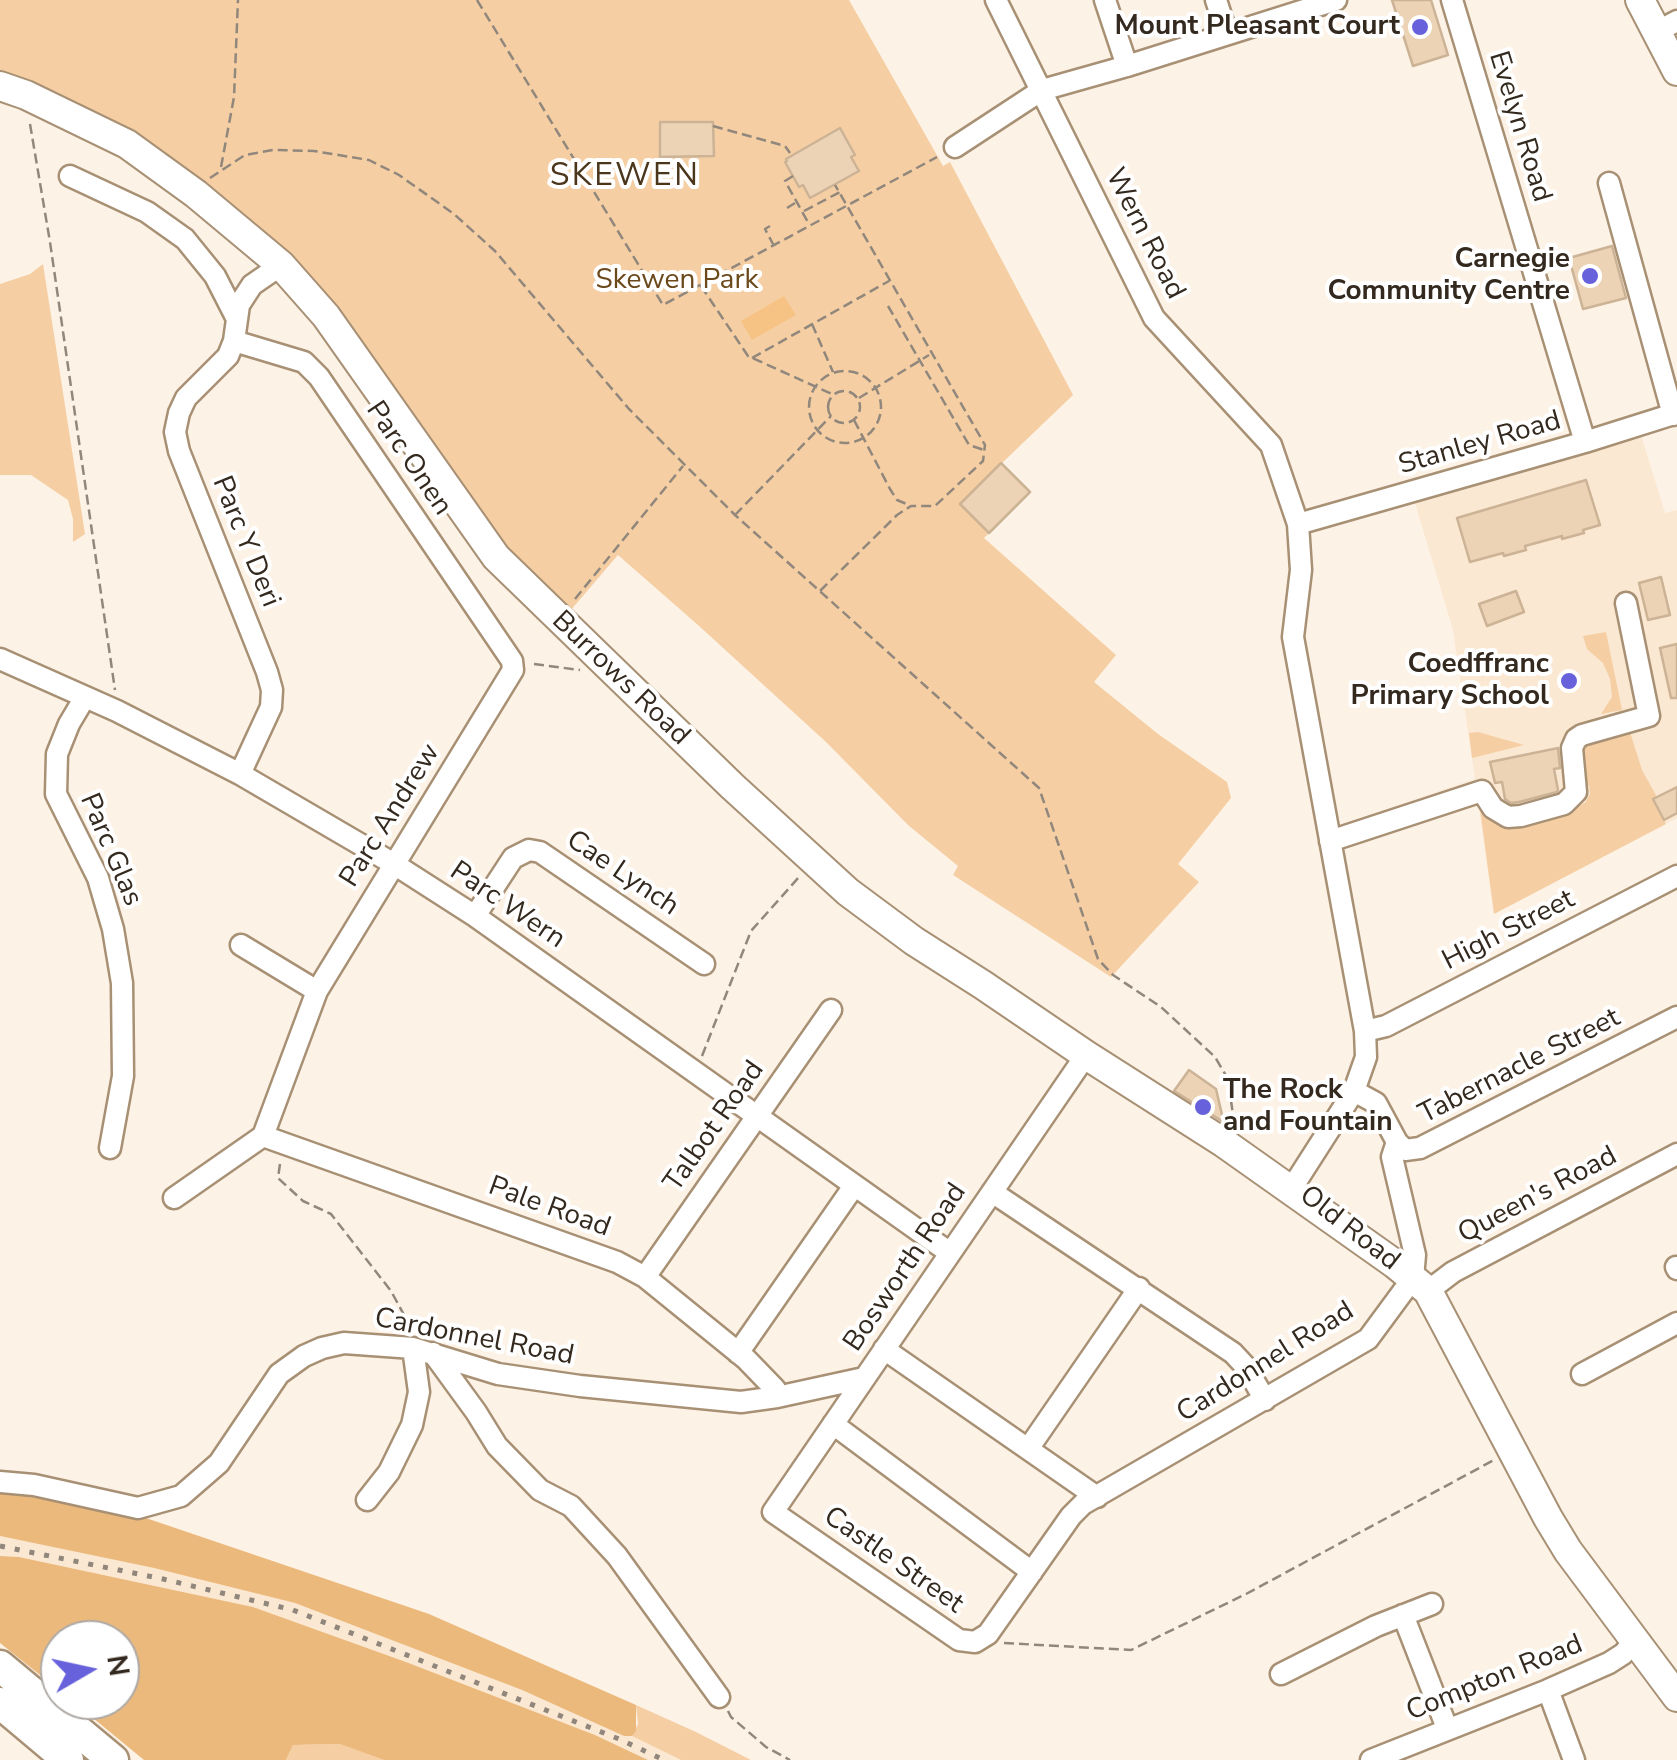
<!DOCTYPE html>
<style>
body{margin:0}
#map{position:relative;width:1677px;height:1760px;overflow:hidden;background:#fdf2e6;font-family:"Nunito Sans",sans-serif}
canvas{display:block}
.north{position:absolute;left:40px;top:1620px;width:100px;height:100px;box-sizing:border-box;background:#fff;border:2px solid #ada9a5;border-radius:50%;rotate:81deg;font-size:28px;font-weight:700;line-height:40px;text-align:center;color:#33291e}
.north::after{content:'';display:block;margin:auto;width:35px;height:45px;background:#6761db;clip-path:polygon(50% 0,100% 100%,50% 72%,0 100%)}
</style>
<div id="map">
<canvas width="1677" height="1760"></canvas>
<div class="north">N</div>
</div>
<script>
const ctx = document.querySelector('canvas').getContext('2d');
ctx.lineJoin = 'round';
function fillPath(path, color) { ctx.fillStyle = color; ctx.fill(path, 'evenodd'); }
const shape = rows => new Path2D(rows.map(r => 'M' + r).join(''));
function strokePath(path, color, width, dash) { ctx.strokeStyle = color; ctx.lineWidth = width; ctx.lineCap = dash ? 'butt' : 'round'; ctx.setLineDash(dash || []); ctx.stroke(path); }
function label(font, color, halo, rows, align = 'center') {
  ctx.font = font + ' "Nunito Sans",sans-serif'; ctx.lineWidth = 8; ctx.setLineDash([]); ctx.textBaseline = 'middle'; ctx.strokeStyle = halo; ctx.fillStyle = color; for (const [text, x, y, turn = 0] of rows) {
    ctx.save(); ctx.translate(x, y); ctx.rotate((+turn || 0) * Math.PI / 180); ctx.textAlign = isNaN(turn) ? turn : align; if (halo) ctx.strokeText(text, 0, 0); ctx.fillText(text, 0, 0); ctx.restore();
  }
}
fillPath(shape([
 [1641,435,1665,513,1677,510,1677,818,1494,914,1478,801,1342,848,1337,826,1475,779,1453,630,1415,503],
 [0,1536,154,1568,295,1603,522,1690,624,1736,632,1736,681,1760,648,1760,595,1735,406,1662,253,1607,19,1557,0,1556]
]), '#fbe8d2');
fillPath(shape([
 [0,0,849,0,943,166,950,162,1073,395,1002,463,1030,492,984,538,1116,655,1094,682,1158,734,1227,782,1231,798,1178,864,1199,882,1111,977,953,875,958,866,908,825,826,742,698,625,618,555,570,611,536,579,506,546,336,305,291,259,218,195,29,83,0,72],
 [43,264,85,534,73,542,73,519,68,500,31,475,0,475,0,284,30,274],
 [1606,632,1622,710,1601,714,1612,697,1610,679,1603,663,1587,649,1583,636],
 [1478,732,1485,734,1524,745,1472,758,1469,733],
 [1630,732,1642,770,1657,797,1653,800,1666,824,1494,914,1479,801,1507,822,1577,807,1585,803,1590,794,1589,786,1581,779,1576,754,1586,742],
 [636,1705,696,1732,751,1760,681,1760,632,1736,638,1724],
 [341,1744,384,1760,286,1760,293,1745]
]), '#f5cfa3');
fillPath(shape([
 [0,1491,27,1492,134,1514,429,1614,636,1705,636,1731,632,1736,624,1736,522,1690,295,1603,154,1568,0,1536],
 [0,1556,19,1557,253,1607,406,1662,595,1735,648,1760,384,1760,340,1744,293,1745,286,1760,144,1760,71,1700,120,1700,120,1640,60,1640,60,1691,0,1643]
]), '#ecb97c');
fillPath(shape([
 [784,296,796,315,752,340,741,321]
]), '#f6c385');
const building = shape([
 [1392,0,1431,0,1448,55,1413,66,1392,0],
 [660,122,713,122,714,156,660,157,660,122],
 [840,128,855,155,851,157,859,171,810,198,803,185,799,187,785,162,787,161,786,159,840,128],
 [1612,246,1626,298,1583,309,1569,258,1612,246],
 [1001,463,1030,492,989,533,960,504,1001,463],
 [1586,480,1600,525,1583,530,1584,533,1562,539,1562,536,1525,546,1526,550,1504,556,1503,553,1470,562,1457,518,1586,480],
 [1661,577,1670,615,1648,620,1639,583,1661,577],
 [1516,591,1524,612,1487,626,1479,604,1516,591],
 [1677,644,1677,698,1671,698,1660,648,1677,644],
 [1558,748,1560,768,1554,769,1558,790,1557,792,1519,802,1511,803,1505,799,1502,782,1495,783,1490,762,1558,748],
 [1677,787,1677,813,1664,820,1653,799,1677,787],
 [1189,1070,1216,1089,1223,1119,1222,1121,1174,1091,1189,1070]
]);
fillPath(building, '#edd3b5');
strokePath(building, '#ccb396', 2.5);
const minor = shape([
 [996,0,1154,318,1271,445,1298,524,1301,570,1293,637,1365,1031,1366,1057,1354,1091,1290,1191],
 [1105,0,1127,66],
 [1216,0,1227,34],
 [1452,0,1585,442],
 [1656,32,1677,21],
 [955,147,1042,90,1127,66,1336,0],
 [70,176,147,212,185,239,215,276,237,319],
 [1609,183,1673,415],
 [234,341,304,362,319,377,512,661,513,670,317,991,263,1136,617,1262,645,1277,746,1359,775,1389,777,1397],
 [1298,524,1585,442,1677,413],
 [0,659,117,711,240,774,394,864,475,916,950,1253],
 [85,697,69,724,57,754,56,794,98,878,113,929,122,983,123,1076,110,1148],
 [240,774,271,707,272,690,267,672,179,451,175,432,179,413,186,398,228,356,234,341,239,305,252,285,281,265],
 [1330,841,1482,791,1493,808,1508,817,1521,816,1564,804,1576,792,1572,748,1576,739,1582,735,1649,716,1626,603],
 [475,916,513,858,529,850,540,852,704,964],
 [241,945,317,991],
 [1365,1031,1386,1026,1677,876],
 [1086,1055,773,1512,959,1640,975,1642,988,1634,1071,1516,1083,1504,1368,1339,1413,1278,1415,1255,1392,1157,1397,1142],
 [1354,1091,1376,1103,1397,1142,1405,1150,1420,1148,1677,1017],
 [992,1192,1233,1353,1246,1367,1265,1400],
 [174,1198,263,1136],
 [1676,1267,1677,1269],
 [645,1277,831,1010],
 [1428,1291,1453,1272,1677,1154],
 [884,1349,1097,1497],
 [433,1353,476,1412,497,1446,540,1490,571,1506,617,1556,719,1697],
 [738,1353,854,1186],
 [1582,1374,1677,1323],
 [833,1424,1032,1572],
 [1028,1449,1139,1288],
 [0,1482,34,1485,138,1508,181,1496,219,1463,279,1374,304,1356,322,1348,344,1343,413,1348,498,1374,580,1386,741,1402,777,1397,864,1378],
 [367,1500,389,1472,412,1425,419,1392,413,1348],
 [1403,1615,1447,1728],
 [1281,1674,1376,1626,1432,1604],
 [1548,1690,1574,1760],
 [1371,1760,1548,1690,1609,1663,1623,1654,1635,1641]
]);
const major = shape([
 [1640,0,1677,71],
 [0,86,26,95,127,144,196,194,281,265,326,316,496,557,732,786,848,892,914,941,983,985,1086,1055,1224,1143,1395,1264,1428,1291,1548,1518,1568,1551,1677,1697]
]);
const highway = shape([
 [0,1666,113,1760],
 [0,1703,68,1760]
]);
strokePath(minor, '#a89074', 25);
strokePath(major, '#a89074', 32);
strokePath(highway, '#a89074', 35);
strokePath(shape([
 [477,0,663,305,937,157],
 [30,124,50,242,115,690],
 [713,126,785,146,790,153],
 [221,167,234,97,238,0],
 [793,176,785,181,809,224],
 [210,178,245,155,273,150,314,151,369,160,399,175,454,214,495,251,629,409,735,515,1039,788,1098,959,1113,975,1161,1007,1215,1057,1228,1079,1234,1122],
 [787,208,795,203],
 [804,211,840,192],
 [770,226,765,229,773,244],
 [701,286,748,356,834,395],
 [888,306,969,445,984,450],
 [812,324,833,372],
 [752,358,889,281],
 '809 407a36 36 0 1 1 72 0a36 36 0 1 1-72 0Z',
 '828 407a16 16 0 1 1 32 0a16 16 0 1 1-32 0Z',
 [859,398,929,355],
 [854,420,890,489,897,500,909,505],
 [735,515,831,416],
 [820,591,897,515,911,506,935,506,983,461,985,445,835,185],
 [575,599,683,466],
 [534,664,580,670],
 [702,1056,751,931,799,877],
 [280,1164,278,1178,303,1201,331,1214,391,1291,410,1326],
 [1004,1643,1131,1650,1246,1594,1494,1460],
 [728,1711,731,1717,766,1747,790,1760]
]), '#91877c', 2.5, [10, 5]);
strokePath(minor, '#fff', 20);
strokePath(major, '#fff', 28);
strokePath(highway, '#fff', 30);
strokePath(shape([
 [0,1546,163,1579,293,1610,619,1739,664,1760]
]), '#90867b', 5, [5, 10]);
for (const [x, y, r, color] of [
 [1420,27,10,"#6761db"],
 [1590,276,10,"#6761db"],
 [1569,681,10,"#6761db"],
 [1203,1107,10,"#6761db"]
]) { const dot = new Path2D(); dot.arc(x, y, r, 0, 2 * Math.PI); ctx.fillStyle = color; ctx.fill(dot); strokePath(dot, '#fff', 4); }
label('bold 28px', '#33291e', '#fff', [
 ["Mount Pleasant Court",1400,27],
 ["Carnegie",1570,260],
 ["Community Centre",1570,292],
 ["Coedffranc",1549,665],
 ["Primary School",1549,697],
 ["The Rock",1223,1091,"left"],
 ["and Fountain",1223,1123,"left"]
], 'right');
label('28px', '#33291e', '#fff', [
 ["Evelyn Road",1519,127,73],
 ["Wern Road",1144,234,63],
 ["Stanley Road",1480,444,-16],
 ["Parc Onen",408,459,56],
 ["Parc Y Deri",245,542,68],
 ["Burrows Road",620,679,44],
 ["Parc Andrew",391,816,-58],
 ["Parc Glas",110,850,67],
 ["Cae Lynch",622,874,34],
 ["Parc Wern",507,906,34],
 ["High Street",1509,931,-27],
 ["Tabernacle Street",1520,1067,-27],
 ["Talbot Road",715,1127,-55],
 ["Queen's Road",1538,1196,-28],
 ["Pale Road",549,1208,20],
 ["Old Road",1349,1229,38],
 ["Bosworth Road",906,1268,-56],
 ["Cardonnel Road",474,1338,11],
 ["Cardonnel Road",1266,1363,-32],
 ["Castle Street",893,1561,35],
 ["Compton Road",1495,1679,-22]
]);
label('28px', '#6b491b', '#fff', [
 ["Skewen Park",677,281]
]);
ctx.letterSpacing = '2.5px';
label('32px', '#4b361c', '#fff', [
 ["SKEWEN",625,177]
]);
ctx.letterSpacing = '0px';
</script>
